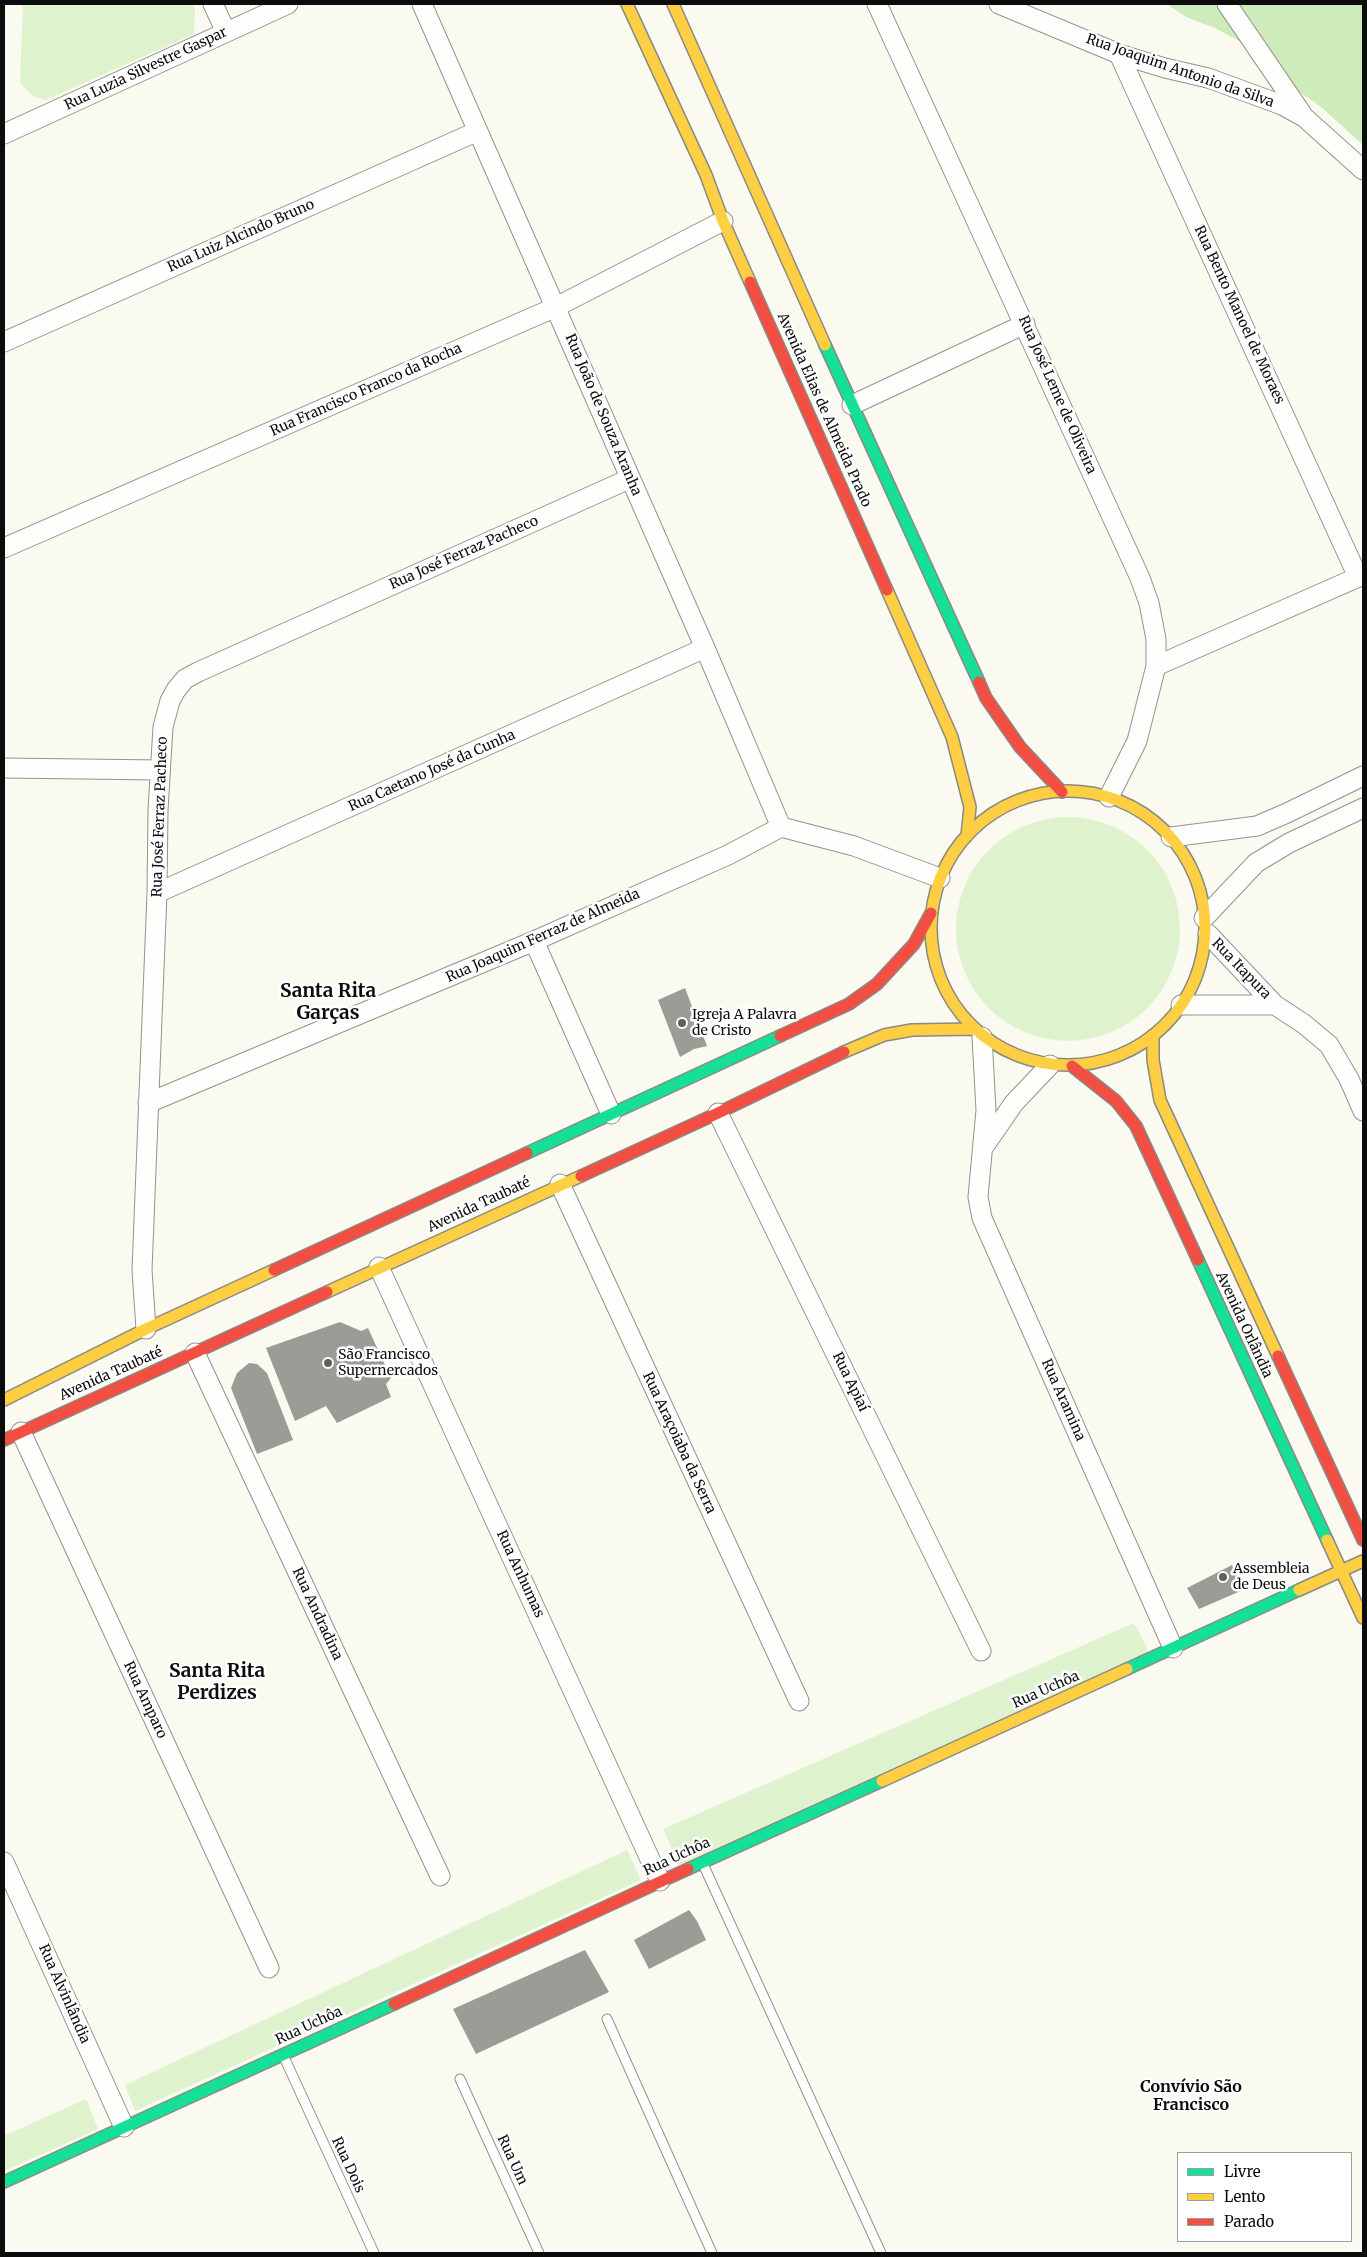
<!DOCTYPE html>
<meta charset="utf-8">
<style>
body{margin:0}
#map{position:relative;width:1367px;height:2257px;overflow:hidden;background:#fafaf0;font-family:Merriweather,serif}
canvas{display:block}
.frame{position:absolute;inset:0;border:5px solid #0c0c0c;pointer-events:none}
.legend{position:absolute;left:1177px;top:2152px;width:175px;height:90px;box-sizing:border-box;background:#fff;border:1px solid #9e9e9e;margin:0;padding:6px 9px;list-style:none;font-size:15px;color:#0c0c0c}
.legend li{display:flex;align-items:center;gap:10px;height:25px}
.legend b{width:25px;border:1px solid #9e9e9e}
</style>
<div id="map">
<canvas width="1367" height="2257"></canvas>
<div class="frame"></div>
<ul class="legend">
<li><b style="height:6px;background:#16e098"></b>Livre</li>
<li><b style="height:6px;background:#ffcf43"></b>Lento</li>
<li><b style="height:6px;background:#f24e42"></b>Parado</li>
</ul>
</div>
<script>
const ctx = document.querySelector('canvas').getContext('2d');
ctx.lineJoin = 'round';
function fillPath(path, color) { ctx.fillStyle = color; ctx.fill(path, 'evenodd'); }
const shape = rows => new Path2D(rows.map(r => 'M' + r).join(''));
function strokePath(path, color, width, dash) { ctx.strokeStyle = color; ctx.lineWidth = width; ctx.lineCap = dash ? 'butt' : 'round'; ctx.setLineDash(dash || []); ctx.stroke(path); }
function label(font, color, halo, rows, align = 'center') {
  ctx.font = font + ' Merriweather,serif'; ctx.lineWidth = 5; ctx.setLineDash([]); ctx.textBaseline = 'middle'; ctx.strokeStyle = halo; ctx.fillStyle = color; for (const [text, x, y, turn = 0] of rows) {
    ctx.save(); ctx.translate(x, y); ctx.rotate((+turn || 0) * Math.PI / 180); ctx.textAlign = isNaN(turn) ? turn : align; if (halo) ctx.strokeText(text, 0, 0); ctx.fillText(text, 0, 0); ctx.restore();
  }
}
fillPath(shape([
 [23,4,193,4,195,8,194,34,46,100,34,97,20,83],
 '956 929a112 112 0 1 1 224 0a112 112 0 1 1-224 0Z',
 [1134,1623,1149,1652,679,1865,663,1829],
 [627,1850,641,1880,135,2111,125,2085],
 [86,2099,98,2129,4,2171,4,2136]
]), '#def3cd');
fillPath(shape([
 [1167,4,1363,4,1363,145,1320,106,1294,88,1243,43,1215,28,1186,17]
]), '#cdebbb');
fillPath(shape([
 [685,988,707,1046,694,1049,680,1057,658,1000],
 [340,1322,361,1331,368,1328,391,1378,386,1384,391,1397,337,1423,326,1406,295,1421,266,1348],
 [249,1363,257,1364,267,1373,293,1440,257,1454,231,1388,237,1373],
 [1232,1565,1243,1590,1199,1609,1187,1588],
 [689,1910,697,1921,706,1940,649,1969,634,1940],
 [585,1950,609,1992,476,2054,453,2009]
]), '#9c9b96');
const lane = shape([
 [703,1864,881,2253],
 [607,2019,712,2253],
 [284,2057,374,2253],
 [460,2079,539,2253]
]);
const street = shape([
 [213,4,226,32],
 [422,4,705,648,781,827],
 [877,4,1140,578,1149,603,1156,639,1156,666,1137,741,1109,797],
 [999,4,1119,54,1165,68,1208,78,1282,105,1304,117,1363,170],
 [1227,4,1302,114],
 [1119,54,1358,577],
 [4,134,288,4],
 [4,342,478,131],
 [852,405,1025,324],
 [4,548,556,307,723,221],
 [1156,666,1363,575],
 [4,768,160,770],
 [1171,837,1257,826,1287,813,1363,776],
 [157,893,705,648],
 [1204,918,1256,863,1289,843,1363,808],
 [1208,934,1275,1005,1304,1024,1329,1045,1349,1079,1363,1111],
 [534,941,611,1114],
 [1181,1005,1275,1005],
 [982,1037,986,1110,978,1197,982,1218,1173,1648],
 [148,1103,534,941,728,855,781,827,854,846,940,878],
 [718,1113,981,1651],
 [985,1145,1014,1103,1050,1065],
 [560,1184,799,1701],
 [379,1267,660,1881],
 [146,1329,142,1270,157,893,158,810,163,727,170,701,176,690,185,679,198,672,629,479],
 [195,1353,440,1876],
 [21,1432,269,1968],
 [4,1862,124,2127]
]);
const fast = shape([
 [825,345,979,682],
 [527,1153,780,1036],
 [1198,1260,1327,1540],
 [1127,1669,1299,1590],
 [688,1869,882,1781],
 [4,2182,394,2004]
]);
const slow = shape([
 [627,4,706,175,723,221,750,282],
 [673,4,825,345],
 [887,590,952,737,970,807,967,836],
 '931 928a137 137 0 1 1 274 0a137 137 0 1 1-274 0Z',
 [1153,1035,1153,1060,1160,1100,1278,1356],
 [844,1052,884,1035,912,1030,974,1029],
 [327,1292,581,1176],
 [4,1400,146,1329,274,1270],
 [1327,1540,1363,1618],
 [1299,1590,1363,1561],
 [882,1781,1127,1669]
]);
const jam = shape([
 [750,282,887,590],
 [979,682,986,698,1020,747,1062,792],
 [780,1036,849,1004,877,984,914,944,931,913],
 [1072,1066,1116,1101,1136,1126,1198,1260],
 [581,1176,718,1113,844,1052],
 [274,1270,527,1153],
 [1278,1356,1363,1540],
 [4,1440,327,1292],
 [394,2004,688,1869]
]);
strokePath(lane, '#93938f', 11);
strokePath(street, '#93938f', 21);
strokePath(fast, '#8a8a85', 14);
strokePath(slow, '#8a8a85', 14);
strokePath(jam, '#8a8a85', 14);
strokePath(lane, '#fefefd', 9);
strokePath(street, '#fefefd', 19);
strokePath(fast, '#16e098', 11);
strokePath(slow, '#ffcf43', 11);
strokePath(jam, '#f24e42', 11);
for (const [x, y, r, color] of [
 [682,1023,5,"#5f5f5c"],
 [328,1363,5,"#5f5f5c"],
 [1223,1577,5,"#5f5f5c"]
]) { const dot = new Path2D(); dot.arc(x, y, r, 0, 2 * Math.PI); ctx.fillStyle = color; ctx.fill(dot); strokePath(dot, '#fff', 2); }
label('14px', '#0c0c0c', '#fff', [
 ["Rua Luzia Silvestre Gaspar",146,69,-25],
 ["Rua Joaquim Antonio da Silva",1180,71,19],
 ["Rua Luiz Alcindo Bruno",241,236,-24],
 ["Rua Bento Manoel de Moraes",1239,315,65],
 ["Rua Francisco Franco da Rocha",366,390,-24],
 ["Rua José Leme de Oliveira",1057,395,66],
 ["Avenida Elias de Almeida Prado",824,410,66],
 ["Rua João de Souza Aranha",603,415,67],
 ["Rua José Ferraz Pacheco",464,553,-24],
 ["Rua Caetano José da Cunha",432,771,-24],
 ["Rua José Ferraz Pacheco",160,817,-88],
 ["Rua Joaquim Ferraz de Almeida",543,936,-24],
 ["Rua Itapura",1241,969,46],
 ["Avenida Taubaté",479,1205,-25],
 ["Avenida Orlândia",1244,1325,65],
 ["Avenida Taubaté",111,1374,-24],
 ["Rua Apiaí",850,1382,64],
 ["Rua Aramina",1063,1400,66],
 ["Rua Araçoiaba da Serra",679,1443,65],
 ["Rua Anhumas",520,1574,65],
 ["Rua Andradina",317,1614,65],
 ["Rua Uchôa",1046,1690,-24],
 ["Rua Amparo",145,1700,65],
 ["Rua Uchôa",677,1857,-25],
 ["Rua Alvinlândia",64,1994,66],
 ["Rua Uchôa",309,2026,-25],
 ["Rua Um",512,2160,65],
 ["Rua Dois",348,2165,65]
]);
label('14px', '#0c0c0c', '#fff', [
 ["Igreja A Palavra",692,1015],
 ["de Cristo",692,1031],
 ["São Francisco",338,1355],
 ["Supernercados",338,1371],
 ["Assembleia",1233,1569],
 ["de Deus",1233,1585]
], 'left');
label('bold 16px', '#0c0c0c', '#fff', [
 ["Convívio São",1191,2087],
 ["Francisco",1191,2105]
]);
label('bold 19px', '#0c0c0c', '#fff', [
 ["Santa Rita",328,992],
 ["Garças",328,1014],
 ["Santa Rita",217,1672],
 ["Perdizes",217,1694]
]);
</script>
